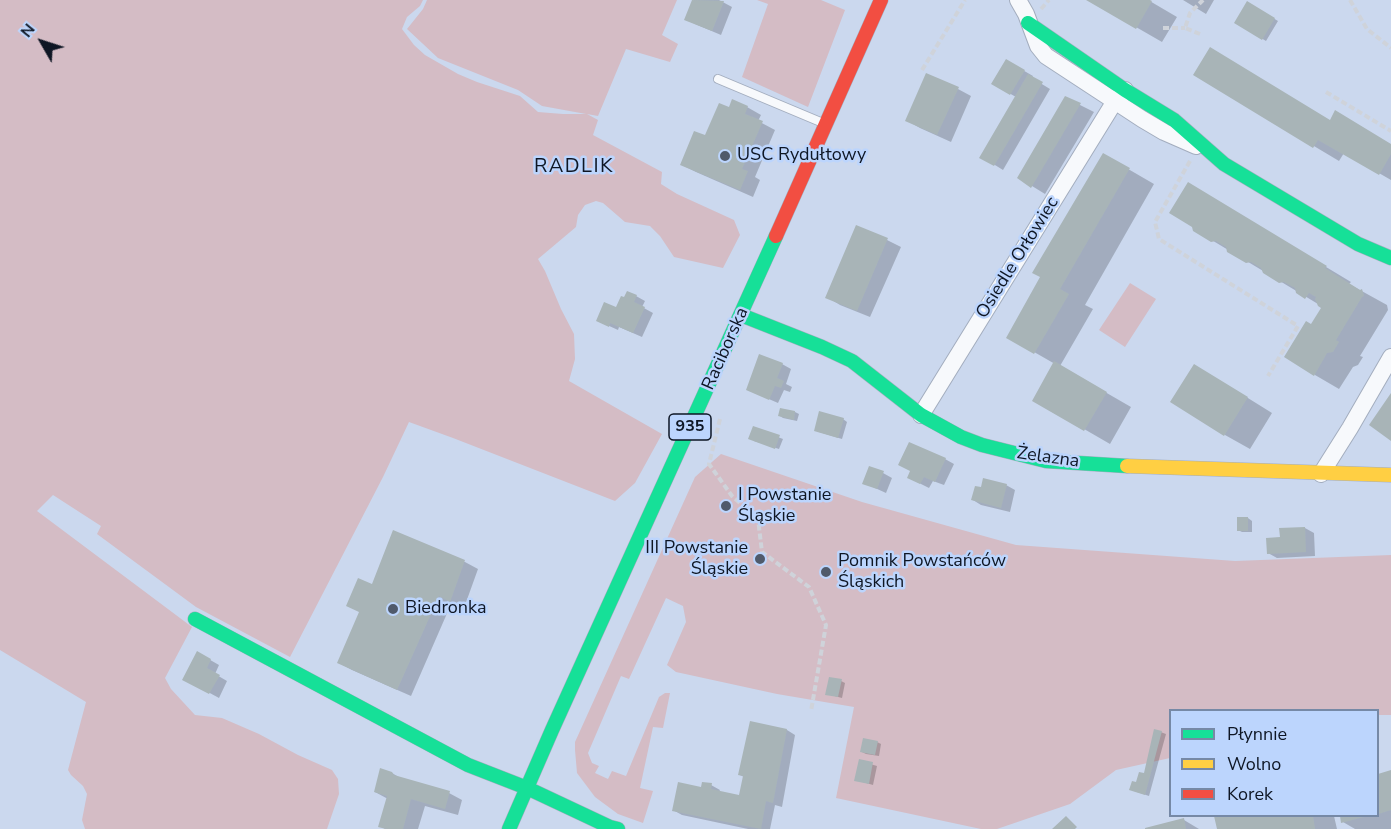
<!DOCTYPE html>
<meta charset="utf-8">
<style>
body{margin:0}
#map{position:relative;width:1391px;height:829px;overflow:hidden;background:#cbd8ee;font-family:"Nunito Sans",sans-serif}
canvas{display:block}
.legend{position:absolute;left:1169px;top:709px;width:210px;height:108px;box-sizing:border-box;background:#bcd5fd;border:2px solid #7689a6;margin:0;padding:8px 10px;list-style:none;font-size:18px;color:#0e1624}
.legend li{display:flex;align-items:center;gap:12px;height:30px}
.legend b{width:30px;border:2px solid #7689a6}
.north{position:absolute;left:12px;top:12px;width:60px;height:60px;-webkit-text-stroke:4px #bcd5fd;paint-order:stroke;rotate:309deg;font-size:16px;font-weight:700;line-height:24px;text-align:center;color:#0e1624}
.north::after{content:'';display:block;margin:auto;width:21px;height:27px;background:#0e1624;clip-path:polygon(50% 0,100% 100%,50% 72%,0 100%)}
</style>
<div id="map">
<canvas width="1391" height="829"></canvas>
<ul class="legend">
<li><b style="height:8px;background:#16e098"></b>Płynnie</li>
<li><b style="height:8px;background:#ffcf43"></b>Wolno</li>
<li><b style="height:8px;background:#f24e42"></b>Korek</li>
</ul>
<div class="north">N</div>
</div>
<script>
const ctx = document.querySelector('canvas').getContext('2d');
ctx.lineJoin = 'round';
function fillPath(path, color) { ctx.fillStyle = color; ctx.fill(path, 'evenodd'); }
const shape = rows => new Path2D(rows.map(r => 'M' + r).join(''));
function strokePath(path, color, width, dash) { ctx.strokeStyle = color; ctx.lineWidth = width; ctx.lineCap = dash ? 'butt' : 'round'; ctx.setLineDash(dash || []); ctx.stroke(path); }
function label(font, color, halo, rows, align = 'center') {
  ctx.font = font + ' "Nunito Sans",sans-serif'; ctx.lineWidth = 5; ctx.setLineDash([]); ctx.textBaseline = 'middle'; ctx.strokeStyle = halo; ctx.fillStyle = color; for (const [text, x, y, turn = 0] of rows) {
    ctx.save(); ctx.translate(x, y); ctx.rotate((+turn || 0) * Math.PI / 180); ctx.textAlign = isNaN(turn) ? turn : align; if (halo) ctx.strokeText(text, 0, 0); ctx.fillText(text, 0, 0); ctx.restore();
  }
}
fillPath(shape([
 [0,0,423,0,420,6,407,17,402,29,414,45,425,55,458,74,477,82,520,96,538,112,563,114,586,114,542,106,518,90,438,58,407,29,423,9,427,0,677,0,662,35,678,44,670,62,626,49,598,116,587,114,598,120,593,135,662,172,661,184,677,194,734,220,740,235,723,268,674,257,660,236,650,226,625,222,603,203,596,201,585,205,578,215,576,227,538,259,545,271,561,309,574,334,575,359,569,381,662,434,635,483,615,501,453,438,409,422,383,477,290,657,196,607,97,534,101,526,53,495,37,511,192,627,165,678,171,689,195,715,222,718,259,734,298,755,332,770,338,779,339,794,327,829,85,829,82,820,87,794,83,786,71,775,68,770,86,702,0,650],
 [757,0,821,0,845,10,808,107,742,77,768,4],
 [1130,283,1156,299,1125,347,1099,330],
 [721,454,862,502,1016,545,1235,561,1391,555,1391,715,1378,715,1378,710,1170,710,1170,758,1116,770,1070,804,997,829,981,829,836,798,854,707,777,694,676,672,667,665,686,622,683,606,666,598,629,679,621,676,588,753,592,763,599,766,595,773,608,779,612,771,626,776,659,697,665,693,670,693,663,728,653,727,640,788,653,791,643,823,618,814,595,797,577,773,575,750,575,742,695,477]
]), '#d4bcc5');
fillPath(shape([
 [694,0,719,0,732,7,721,35,695,24,686,19],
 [1089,0,1148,0,1177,17,1162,42],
 [1183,0,1214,0,1206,14],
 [1248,3,1278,21,1266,41,1236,23],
 [1007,61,1033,76,1032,78,1050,89,1003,170,982,157,1016,97,993,84],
 [1195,75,1330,121,1391,145,1391,180,1344,153,1339,161],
 [958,89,971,96,951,142,920,128,906,120],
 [1066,98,1094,112,1045,194,1019,178],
 [747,107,761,115,758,121,775,130,755,177,760,180,753,197,696,172,682,165,729,109],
 [1104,155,1154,184,1085,305,1093,309,1060,366,1131,407,1110,444,1034,400,1055,364,1008,337,1042,277],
 [1213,199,1351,282,1349,284,1387,305,1388,310,1360,356,1363,357,1358,365,1353,367,1339,389,1315,375,1311,326,1323,307,1195,230],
 [857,227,887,240,901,247,870,317,840,305,827,297],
 [636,296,645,301,642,307,653,313,642,337,619,327,618,330,607,325],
 [782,364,791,369,786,384,792,387,790,392,784,390,778,403,748,390],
 [1219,380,1272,413,1250,449,1225,435],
 [795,412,799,414,797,421,783,418,780,416],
 [843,419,847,422,842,439,819,432],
 [754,428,783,439,779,449,754,441],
 [945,459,954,464,944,485,933,481,929,488,917,482,912,471],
 [883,473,892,478,886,493,864,483],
 [1006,485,1015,490,1010,512,981,505,973,500],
 [1238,518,1248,518,1252,521,1252,532,1242,532,1238,530],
 [1305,528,1314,533,1315,556,1277,558,1268,553,1281,539,1281,529],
 [394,532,465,562,478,569,464,608,452,602,411,696,352,670,339,663,373,586],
 [198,653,219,665,215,674,227,681,219,698,184,679],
 [841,681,845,683,842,698,827,694],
 [752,723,787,730,795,735,782,807,775,805,770,829,748,829,682,815,673,810,702,789,711,785,720,790,719,792,740,796,744,777,740,775],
 [1155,730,1166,734,1149,796,1134,791,1137,784,1145,775],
 [877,742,881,744,879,756,866,754,862,752],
 [860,761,877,766,873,785,856,780],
 [1391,772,1391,829,1355,829,1343,822,1341,816,1378,816,1378,775],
 [392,773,402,779,449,793,462,800,458,815,425,806,418,829,385,829,380,826,388,799,375,792],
 [1215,816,1334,816,1337,829,1218,829],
 [1184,820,1199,829,1148,829]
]), '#0003');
fillPath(shape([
 [692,0,724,1,712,31,684,20],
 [1086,0,1150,0,1152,1,1136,29],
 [1247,1,1275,18,1262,40,1234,23],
 [1210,47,1330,120,1335,110,1391,144,1391,154,1379,175,1318,140,1313,148,1193,75],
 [1006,59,1025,70,1010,95,991,84],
 [926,73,959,87,937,135,905,121],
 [1028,74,1043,82,994,166,979,158],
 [1065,96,1081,103,1031,188,1017,178],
 [732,99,748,106,745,114,763,121,742,169,748,171,740,190,680,165,694,131,705,135,719,103,729,107],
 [1103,153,1130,168,1060,289,1069,294,1034,354,1006,338,1040,277,1032,273],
 [1188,182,1327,266,1325,268,1360,290,1362,289,1364,296,1362,297,1336,340,1339,342,1333,352,1327,353,1314,376,1284,357,1306,321,1311,324,1321,308,1318,306,1315,299,1316,297,1309,293,1305,299,1296,293,1295,288,1284,282,1279,283,1263,273,1261,268,1251,262,1246,263,1227,252,1226,247,1216,241,1211,242,1193,231,1192,227,1169,213],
 [856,225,888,238,857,311,825,298],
 [627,291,637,295,634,302,645,307,633,333,610,323,609,327,596,321,604,302,616,307,621,296,624,297],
 [759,354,783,363,777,378,784,381,781,388,775,386,769,400,746,390],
 [1054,361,1107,392,1084,431,1032,401],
 [1194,364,1248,397,1224,436,1170,402],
 [1391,393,1391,441,1369,425],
 [780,408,795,411,794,420,778,416],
 [819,411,844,418,838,438,814,431],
 [753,426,780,435,775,449,748,439],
 [909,442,946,458,935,482,924,477,920,484,907,478,910,471,898,465],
 [869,466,884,471,877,489,862,484],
 [983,478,1007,484,1001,508,971,500,975,486,981,487],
 [1237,517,1248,517,1248,531,1237,531],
 [1305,527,1306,552,1267,554,1266,538,1280,537,1279,528],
 [393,530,465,560,450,602,439,596,397,690,337,663,359,612,346,606,358,578,372,584],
 [197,651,211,659,207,668,220,675,209,694,182,680],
 [829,677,842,679,838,697,825,695],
 [750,721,787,729,773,803,766,801,761,829,672,811,678,782,701,787,702,782,712,783,711,789,739,795,743,776,738,775],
 [1154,729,1162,731,1145,795,1129,790,1132,781,1136,782,1139,772,1144,773],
 [863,738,878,741,875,755,860,752],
 [859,759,873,762,869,784,854,781],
 [380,768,392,772,394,775,450,791,445,809,411,799,403,829,386,829,378,827,387,796,374,792],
 [1391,770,1391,810,1378,814,1378,774],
 [1066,816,1077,827,1075,829,1052,829],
 [1214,816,1313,816,1315,829,1217,829],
 [1340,816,1367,816,1341,823],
 [1184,818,1186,829,1145,829,1145,828]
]), '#a8b4b7');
const lane = shape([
 [718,79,823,123]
]);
const street = shape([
 [1018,0,1026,14,1038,46,1046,56,1142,119,1164,132,1196,146],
 [921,415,1115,101,1125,90],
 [1321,474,1350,428,1391,357]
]);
const fast = shape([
 [1028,23,1125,90,1174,120,1224,164,1358,244,1391,258],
 [741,315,822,347,852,361,921,415,961,437,982,445,1046,461,1127,466],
 [195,619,468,765,527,788,610,827,618,829],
 [509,829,552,730,776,236]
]);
const slow = shape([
 [1127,466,1391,475]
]);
const jam = shape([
 [776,236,881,0]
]);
strokePath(lane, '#a3adbe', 10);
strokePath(street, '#a3adbe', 18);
strokePath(fast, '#a3adbe', 15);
strokePath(slow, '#a3adbe', 15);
strokePath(jam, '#a3adbe', 15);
strokePath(shape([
 [1350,0,1367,29,1391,48],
 [1041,9,1049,0],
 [1163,28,1185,28],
 [1200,34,1185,28,1190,13,1203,0],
 [922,70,965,0],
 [1326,92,1391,131],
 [1190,161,1155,222,1159,239,1298,326,1268,376],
 [720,419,709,464,732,496,758,519,762,552,809,587,826,625,811,711]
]), '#cfd3da', 4, [6, 3]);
strokePath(lane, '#f7f9fc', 8);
strokePath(street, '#f7f9fc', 16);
strokePath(fast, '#16e098', 14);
strokePath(slow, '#ffcf43', 14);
strokePath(jam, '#f24e42', 14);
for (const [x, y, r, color] of [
 [725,156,6,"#505a6b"],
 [726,506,6,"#505a6b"],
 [760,559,6,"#505a6b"],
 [826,572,6,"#505a6b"],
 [393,609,6,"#505a6b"]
]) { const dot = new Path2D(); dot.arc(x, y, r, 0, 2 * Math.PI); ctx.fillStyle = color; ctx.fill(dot); strokePath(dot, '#bcd5fd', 2); }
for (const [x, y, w] of [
 [690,427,42]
]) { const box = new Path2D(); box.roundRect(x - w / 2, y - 13, w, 26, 4.5); ctx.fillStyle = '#bcd5fd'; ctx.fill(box); strokePath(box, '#0e1624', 1.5); }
label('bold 16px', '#0e1624', null, [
 ["935",690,427]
]);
label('18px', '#0e1624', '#bcd5fd', [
 ["USC Rydułtowy",737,156],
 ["I Powstanie",738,496],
 ["Śląskie",738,517],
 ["III Powstanie",748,549,"right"],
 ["Śląskie",748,570,"right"],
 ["Pomnik Powstańców",838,562],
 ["Śląskich",838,583],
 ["Biedronka",405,609]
], 'left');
label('18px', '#0e1624', '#bcd5fd', [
 ["Osiedle Orłowiec",1018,258,-58],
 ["Raciborska",726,349,-66],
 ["Żelazna",1048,458,8]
]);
ctx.letterSpacing = '1.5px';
label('20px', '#0e1624', '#bcd5fd', [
 ["RADLIK",574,167]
]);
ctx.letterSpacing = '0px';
</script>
